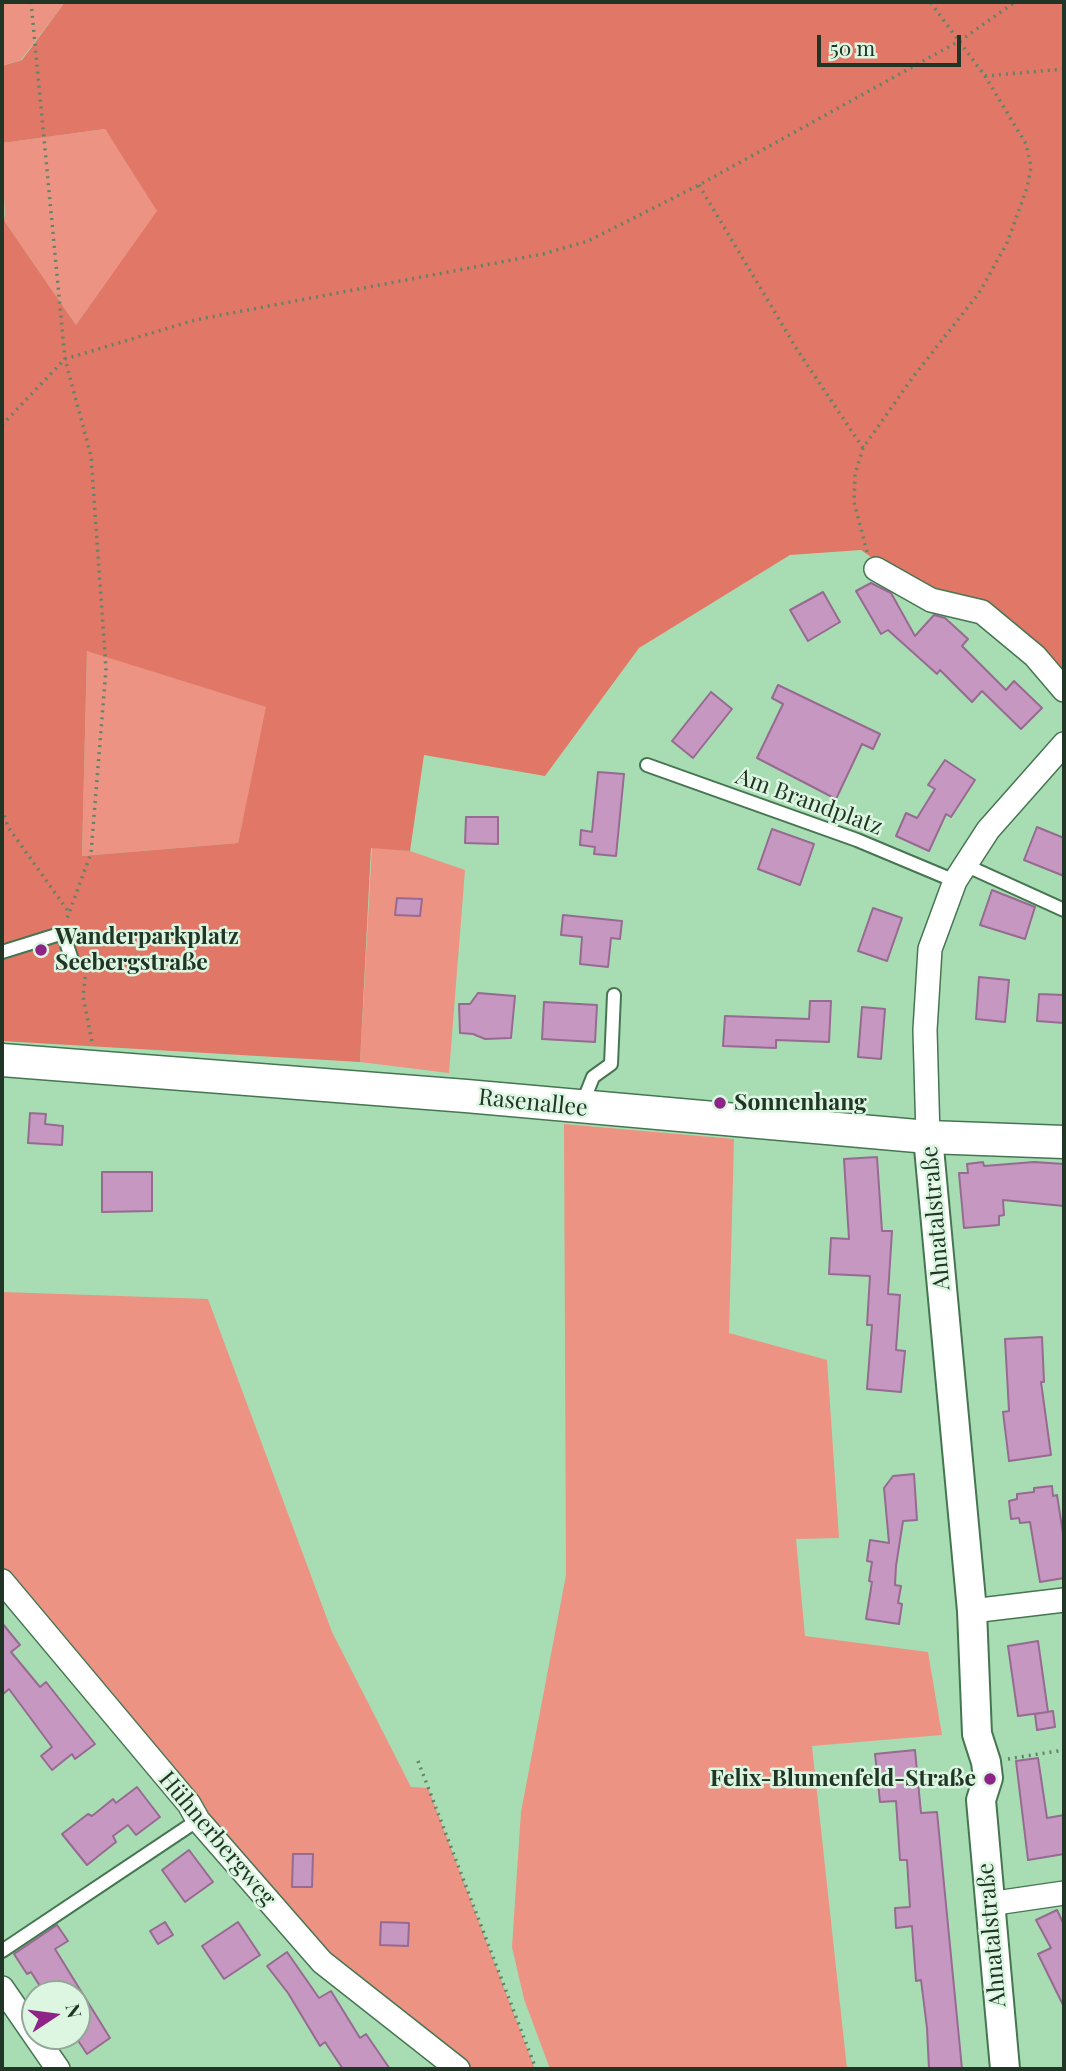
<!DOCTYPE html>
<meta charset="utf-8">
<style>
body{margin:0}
#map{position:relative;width:1066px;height:2071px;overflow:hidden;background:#a8ddb3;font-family:"Playfair Display",serif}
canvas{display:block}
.frame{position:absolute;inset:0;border:4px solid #203525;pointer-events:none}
.north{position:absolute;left:21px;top:1980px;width:70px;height:70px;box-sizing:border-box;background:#dcf6e1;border:2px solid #91a996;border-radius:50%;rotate:77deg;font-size:19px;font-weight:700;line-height:28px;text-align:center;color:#203525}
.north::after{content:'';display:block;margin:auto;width:24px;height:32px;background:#8e2488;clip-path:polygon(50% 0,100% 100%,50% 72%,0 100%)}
.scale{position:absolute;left:817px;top:35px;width:144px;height:32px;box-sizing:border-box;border:4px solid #203525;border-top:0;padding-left:9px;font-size:21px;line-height:24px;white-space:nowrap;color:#203525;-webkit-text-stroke:5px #dcf6e1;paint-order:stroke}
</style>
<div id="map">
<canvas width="1066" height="2071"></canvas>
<div class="frame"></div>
<div class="north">N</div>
<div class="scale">50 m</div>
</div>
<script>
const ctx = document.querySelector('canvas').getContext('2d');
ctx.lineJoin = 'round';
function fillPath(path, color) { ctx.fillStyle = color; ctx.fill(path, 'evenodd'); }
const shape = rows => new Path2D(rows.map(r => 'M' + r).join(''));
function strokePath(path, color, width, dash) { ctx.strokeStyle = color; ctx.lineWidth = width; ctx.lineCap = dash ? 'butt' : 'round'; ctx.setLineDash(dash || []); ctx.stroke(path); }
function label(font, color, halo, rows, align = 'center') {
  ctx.font = font + ' "Playfair Display",serif'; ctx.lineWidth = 5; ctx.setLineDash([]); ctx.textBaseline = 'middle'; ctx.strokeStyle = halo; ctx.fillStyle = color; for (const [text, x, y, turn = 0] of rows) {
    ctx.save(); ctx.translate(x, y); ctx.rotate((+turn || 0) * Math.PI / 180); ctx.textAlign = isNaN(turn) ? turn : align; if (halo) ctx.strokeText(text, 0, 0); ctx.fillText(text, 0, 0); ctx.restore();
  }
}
fillPath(shape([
 [2,2,65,2,21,60,2,66],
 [105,129,158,211,76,325,5,222,2,143],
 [87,650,267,707,238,843,82,856],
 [372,847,410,851,465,870,449,1073,360,1062],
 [564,1124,734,1139,729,1333,827,1360,839,1538,796,1539,805,1636,928,1652,942,1735,812,1746,847,2069,550,2069,524,1999,512,1947,521,1812,566,1575],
 [2,1292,208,1299,332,1632,411,1787,428,1788,535,2069,468,2069,315,1950,203,1817,182,1777,2,1570]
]), '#ec9383');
fillPath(shape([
 [65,2,1064,2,1064,675,939,593,898,576,861,550,790,555,639,648,545,776,424,755,410,851,371,848,360,1062,2,1041,2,199,5,222,76,325,157,211,105,129,2,143,2,66,22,60],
 [87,651,266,707,238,843,82,856]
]), '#e17766');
const building = shape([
 [871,583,891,593,915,636,934,615,945,618,968,639,962,646,1006,690,1014,681,1042,708,1021,729,982,691,972,702,940,670,937,674,888,630,881,634,856,591,871,583],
 [823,592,840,622,808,641,790,610,823,592],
 [778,685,880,734,873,749,862,744,836,799,757,758,783,704,772,698,778,685],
 [711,692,732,709,693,758,672,741,711,692],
 [945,760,975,780,951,817,946,814,929,851,896,836,906,813,917,818,935,789,928,785,945,760],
 [598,772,624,774,616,856,594,854,595,847,580,845,581,830,592,832,598,772],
 [466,817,498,817,498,844,465,843,466,817],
 [1037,827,1064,838,1064,876,1024,860,1037,827],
 [772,829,814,844,800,885,758,869,772,829],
 [992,890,1035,907,1025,939,980,925,992,890],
 [397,898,422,899,420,916,395,915,397,898],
 [873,908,902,918,887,961,858,951,873,908],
 [563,915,622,921,620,939,611,938,608,967,580,964,582,937,561,935,563,915],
 [979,977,1009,980,1005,1022,976,1019,979,977],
 [478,993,515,996,511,1038,485,1039,473,1034,460,1033,459,1004,470,1004,478,993],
 [1039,994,1064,995,1064,1023,1037,1021,1039,994],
 [810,1001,831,1001,829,1042,776,1040,776,1048,723,1046,725,1016,809,1019,810,1001],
 [544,1002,597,1005,595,1042,542,1039,544,1002],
 [862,1007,885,1009,881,1059,858,1057,862,1007],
 [30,1113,46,1114,45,1124,63,1126,62,1145,28,1143,30,1113],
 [877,1157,882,1231,892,1231,888,1294,900,1295,896,1350,905,1351,901,1392,867,1389,872,1325,867,1325,870,1276,829,1274,831,1238,849,1239,844,1159,877,1157],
 [983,1162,984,1166,1034,1162,1064,1164,1064,1206,1003,1200,1004,1215,999,1216,999,1225,964,1228,959,1173,968,1173,967,1164,983,1162],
 [102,1172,152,1172,152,1211,102,1212,102,1172],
 [1042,1337,1044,1382,1041,1382,1051,1455,1009,1461,1003,1412,1009,1411,1005,1339,1042,1337],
 [914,1474,917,1520,903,1521,896,1566,895,1585,901,1586,898,1603,902,1604,899,1624,866,1619,872,1582,869,1581,872,1562,867,1561,870,1540,889,1543,884,1488,893,1476,914,1474],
 [1052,1486,1053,1496,1057,1495,1064,1540,1064,1578,1040,1582,1030,1522,1020,1523,1019,1518,1011,1519,1009,1501,1017,1499,1017,1494,1034,1492,1034,1488,1052,1486],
 [2,1623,20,1645,11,1652,40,1687,46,1682,95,1744,75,1759,72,1754,52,1770,41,1756,52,1747,9,1689,2,1695,2,1623],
 [1038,1641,1048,1712,1018,1716,1008,1646,1038,1641],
 [1053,1711,1055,1727,1037,1730,1035,1714,1053,1711],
 [915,1750,921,1813,937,1812,962,2069,929,2069,927,2028,921,1980,916,1981,912,1926,896,1928,895,1908,910,1907,907,1860,900,1860,896,1801,880,1802,875,1754,915,1750],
 [1038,1758,1047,1818,1064,1815,1064,1854,1028,1860,1016,1761,1038,1758],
 [137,1787,160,1817,136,1835,128,1825,113,1836,116,1842,87,1865,62,1834,88,1814,92,1816,113,1799,116,1803,137,1787],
 [189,1850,213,1882,185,1902,162,1870,189,1850],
 [293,1854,313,1854,312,1887,292,1887,293,1854],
 [1057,1910,1064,1925,1064,2007,1038,1954,1051,1948,1036,1920,1057,1910],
 [165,1922,173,1935,158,1944,150,1931,165,1922],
 [238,1922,260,1955,224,1979,202,1946,238,1922],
 [381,1922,409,1923,408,1946,380,1945,381,1922],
 [57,1925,68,1941,55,1949,110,2038,87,2054,77,2039,77,1994,45,1994,31,1972,27,1974,14,1954,57,1925],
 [287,1952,319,1998,331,1991,360,2038,366,2034,390,2069,343,2069,325,2042,320,2046,288,1993,267,1966,287,1952]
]);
fillPath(building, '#c697c0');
strokePath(building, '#966a91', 2);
const service = shape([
 [647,765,857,840,955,881],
 [965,865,1064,910],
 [2,952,63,933,73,963],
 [581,1107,593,1077,611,1064,614,995],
 [2,1951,198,1820]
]);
const minor = shape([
 [876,569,931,600,982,612,1035,656,1064,690],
 [928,1137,925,1030,930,949,955,881,988,830,1064,744],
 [2,1581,189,1804,198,1820,322,1962,458,2069],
 [972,1611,1064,1600],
 [989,1904,1064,1893],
 [2,1988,58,2069]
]);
const tertiary = shape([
 [928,1137,972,1611,977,1734,986,1762,988,1778,981,1800,1005,2069]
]);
const secondary = shape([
 [2,1060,466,1096,928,1137,1064,1142]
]);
strokePath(service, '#457651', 16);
strokePath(minor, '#457651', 26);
strokePath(tertiary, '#457651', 32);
strokePath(secondary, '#457651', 35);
strokePath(shape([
 [31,2,65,359,91,456,106,669,91,853,66,921],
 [985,76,1064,69],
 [699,185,798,351,863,448],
 [2,425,65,359,195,320,543,254,588,241,699,185,961,40,1015,2],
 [867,552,854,502,855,474,863,448,913,377,979,293,1007,243,1027,188,1031,167,1026,144,985,76,930,2],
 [2,809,8,827,68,911],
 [86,970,83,996,92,1042],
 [1008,1759,1064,1750],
 [418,1761,536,2069]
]), '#608468', 3.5, [2, 5]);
strokePath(service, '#fff', 12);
strokePath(minor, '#fff', 23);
strokePath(tertiary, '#fff', 28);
strokePath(secondary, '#fff', 32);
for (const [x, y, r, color] of [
 [41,950,7,"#8e2488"],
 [720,1103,7,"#8e2488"],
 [990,1779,7,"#8e2488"]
]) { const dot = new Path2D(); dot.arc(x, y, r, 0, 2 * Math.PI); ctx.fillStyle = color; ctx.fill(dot); strokePath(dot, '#dcf6e1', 2.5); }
label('23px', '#203525', '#dcf6e1', [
 ["Am Brandplatz",809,802,20],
 ["Rasenallee",533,1103,6],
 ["Ahnatalstraße",936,1218,-95],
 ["Hühnerbergweg",217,1839,50],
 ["Ahnatalstraße",992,1935,-95]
]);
label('bold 23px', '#203525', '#dcf6e1', [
 ["Wanderparkplatz",55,937],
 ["Seebergstraße",55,963],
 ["Sonnenhang",734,1103],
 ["Felix-Blumenfeld-Straße",976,1779,"right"]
], 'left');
</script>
